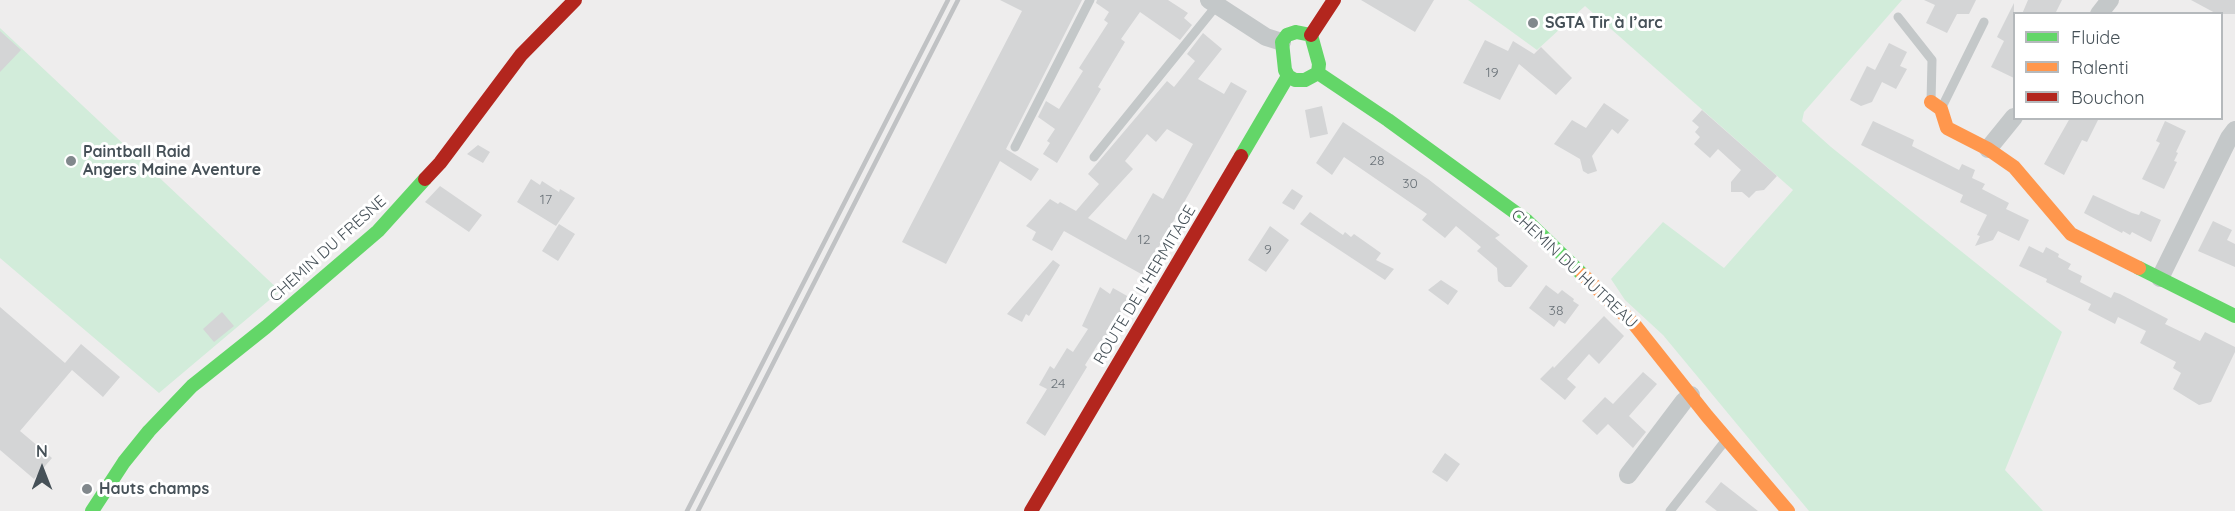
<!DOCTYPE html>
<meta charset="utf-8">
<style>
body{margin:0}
#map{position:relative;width:2235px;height:511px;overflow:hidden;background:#eeeded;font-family:Quicksand,sans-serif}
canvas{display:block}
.legend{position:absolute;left:2013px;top:12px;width:210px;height:108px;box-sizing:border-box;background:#fff;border:2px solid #b5b9bc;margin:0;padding:8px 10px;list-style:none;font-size:18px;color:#465158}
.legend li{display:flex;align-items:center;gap:12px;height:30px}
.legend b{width:30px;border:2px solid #b5b9bc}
.north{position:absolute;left:12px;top:439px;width:60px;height:60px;-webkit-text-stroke:4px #fff;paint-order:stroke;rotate:0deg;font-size:16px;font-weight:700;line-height:24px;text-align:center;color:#465158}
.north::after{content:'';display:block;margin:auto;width:21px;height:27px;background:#465158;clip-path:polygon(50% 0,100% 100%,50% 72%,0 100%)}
</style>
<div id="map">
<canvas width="2235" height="511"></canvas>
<ul class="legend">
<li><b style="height:8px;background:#63d668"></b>Fluide</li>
<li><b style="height:8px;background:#ff974d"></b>Ralenti</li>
<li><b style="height:8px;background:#b3261e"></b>Bouchon</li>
</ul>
<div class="north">N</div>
</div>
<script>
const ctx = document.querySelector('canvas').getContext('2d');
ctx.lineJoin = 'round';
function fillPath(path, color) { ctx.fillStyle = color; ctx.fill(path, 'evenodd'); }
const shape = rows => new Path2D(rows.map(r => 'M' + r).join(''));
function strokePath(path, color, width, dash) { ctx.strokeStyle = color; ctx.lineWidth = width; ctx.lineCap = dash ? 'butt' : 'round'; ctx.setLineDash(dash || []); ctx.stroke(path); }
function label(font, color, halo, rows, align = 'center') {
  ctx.font = font + ' Quicksand,sans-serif'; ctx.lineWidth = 6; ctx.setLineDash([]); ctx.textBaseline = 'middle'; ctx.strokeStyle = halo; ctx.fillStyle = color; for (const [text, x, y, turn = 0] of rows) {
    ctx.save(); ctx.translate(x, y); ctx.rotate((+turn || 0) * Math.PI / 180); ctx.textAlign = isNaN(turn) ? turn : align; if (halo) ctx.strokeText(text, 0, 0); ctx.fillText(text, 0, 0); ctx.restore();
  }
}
fillPath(shape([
 [1468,0,1902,0,1804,112,1802,121,1831,147,2062,332,2005,470,2043,511,1809,511,1663,335,1625,300,1611,279,1663,222,1724,268,1793,190,1585,6,1537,50],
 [0,28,280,291,159,393,0,258]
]), '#d2ecda');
fillPath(shape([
 [1000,0,1082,0,1006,149,1039,169,1031,181,1000,161,946,264,902,242,1022,11],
 [1097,0,1168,0,1188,13,1184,18,1192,25,1180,40,1140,12,1121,39,1125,42,1098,87,1101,89,1057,163,1043,154,1050,143,1047,141,1055,129,1038,117,1046,101,1059,109,1083,71,1079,68,1108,23,1104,20,1109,12,1096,3],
 [1361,0,1434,0,1415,32],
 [1924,0,1976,0,1969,14,1957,14,1947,33,1926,23,1935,5],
 [2028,0,2062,0,2055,14,2022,14],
 [2191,0,2235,0,2235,14,2217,14],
 [2014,3,2014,78,1991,67,2004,41,1997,37],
 [0,31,21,50,0,72],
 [1203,33,1222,49,1198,79,1224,94,1231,82,1247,91,1143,275,1064,231,1052,251,1032,240,1036,232,1026,226,1050,199,1058,204,1060,202,1076,211,1099,184,1088,174,1167,81,1174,87,1195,61,1187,54],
 [1167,129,1193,144,1163,199,1153,193,1126,240,1088,218,1133,169,1125,161,1147,134,1156,142],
 [1485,40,1508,51,1513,41,1534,54,1541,47,1572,78,1556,95,1519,64,1500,100,1463,83],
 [1889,43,1907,52,1900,66,1907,69,1896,89,1882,82,1872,102,1861,106,1850,100,1867,66,1875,70],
 [1604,103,1629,120,1618,134,1612,129,1592,156,1597,171,1588,174,1583,171,1580,159,1554,144,1572,120,1586,128],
 [1322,106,1328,134,1310,138,1305,110],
 [1702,110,1777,176,1764,190,1756,191,1749,198,1742,192,1731,192,1731,182,1741,170,1718,149,1710,158,1694,144,1700,137,1695,132,1699,127,1692,121],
 [2070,118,2099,118,2087,142,2082,140,2064,175,2044,164],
 [1873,121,1914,140,1912,146,1959,170,1962,164,1975,170,1972,178,1985,184,1982,189,2009,203,2006,209,2029,220,2019,241,1998,231,1993,240,1975,246,1980,236,1977,235,1987,215,1960,202,1963,195,1861,145],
 [2165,121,2186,131,2176,152,2178,153,2174,161,2177,162,2164,189,2142,179,2160,143,2156,141],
 [1343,122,1428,179,1500,235,1495,238,1528,266,1511,287,1505,287,1498,281,1497,268,1477,251,1481,247,1456,226,1445,238,1422,220,1427,214,1344,157,1332,175,1316,163],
 [478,145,490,152,483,163,467,154],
 [531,179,540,185,542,181,559,192,560,189,575,198,556,226,517,202],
 [440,186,482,215,469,232,425,202],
 [1292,189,1303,196,1294,210,1282,203],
 [2093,195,2132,213,2139,215,2141,211,2161,220,2151,242,2132,232,2130,235,2123,231,2122,233,2084,213],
 [1310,212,1343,235,1345,232,1351,237,1354,234,1381,253,1376,260,1394,269,1385,280,1300,224],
 [2213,221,2232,230,2227,240,2235,244,2235,267,2198,251],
 [559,224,575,234,558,261,542,251],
 [1270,226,1289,240,1266,272,1248,260],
 [2029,246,2043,253,2046,247,2059,254,2058,257,2071,264,2068,269,2082,276,2080,282,2111,298,2114,292,2120,294,2168,319,2165,324,2200,341,2205,332,2235,347,2235,352,2211,402,2199,405,2173,389,2181,373,2173,368,2176,362,2140,343,2146,331,2118,317,2115,324,2088,310,2091,304,2046,282,2047,279,2019,266],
 [1053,260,1060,265,1029,316,1026,314,1022,322,1007,314],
 [1441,280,1458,291,1448,305,1428,290],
 [1546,285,1558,294,1562,290,1574,299,1573,301,1579,305,1565,324,1559,320,1554,327,1529,308],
 [1100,287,1110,294,1113,288,1129,297,1102,346,1098,344,1085,365,1087,367,1045,436,1026,423,1047,389,1039,385,1050,366,1054,369,1067,348,1073,352,1088,329,1082,326],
 [0,307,65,363,81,344,120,377,103,397,72,370,20,431,52,458,34,479,0,450],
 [222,312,234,326,214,342,203,329],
 [1604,316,1624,336,1599,364,1589,354,1567,379,1576,387,1565,400,1540,379,1553,366,1554,368],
 [1643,372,1657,384,1629,416,1646,432,1633,448,1608,424,1597,435,1582,421,1605,397,1613,404],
 [1445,453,1460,464,1447,482,1432,472],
 [1721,482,1758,511,1717,511,1705,502]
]), '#d4d5d6');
strokePath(shape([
 [1898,17,1932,60,1931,102],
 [1942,107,1984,22],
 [1015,147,1090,0],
 [1094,157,1217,5],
 [1670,511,1725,441]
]), '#c4c8c9', 9);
strokePath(shape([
 [1209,0,1266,37,1282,42],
 [2099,14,2110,0],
 [1988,149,2014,117],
 [2160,278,2229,138,2235,130],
 [1628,475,1684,401,1691,395]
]), '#c4c8c9', 18);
strokePath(shape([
 [1296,32,1311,35,1319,64,1318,73,1305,80,1295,80,1288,76,1285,70,1282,42,1287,35,1296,32],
 [1318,73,1388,120,1527,221,1583,275],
 [1241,156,1288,76],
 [2139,268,2235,316],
 [92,511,124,462,149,431,192,386,266,327,378,231,425,179]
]), '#63d668', 14);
strokePath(shape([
 [1931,102,1941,109,1947,128,1988,149,2014,167,2071,234,2139,268],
 [1583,275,1634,324,1707,416,1788,511]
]), '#ff974d', 14);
strokePath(shape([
 [1311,35,1334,0],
 [425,179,440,163,521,55,575,0],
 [1031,511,1241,156]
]), '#b3261e', 14);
strokePath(shape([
 [687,511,948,0],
 [698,511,958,0]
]), '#c0c2c4', 4.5);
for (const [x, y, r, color] of [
 [1533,23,6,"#81888c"],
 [71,161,6,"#81888c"],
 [87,489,6,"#81888c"]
]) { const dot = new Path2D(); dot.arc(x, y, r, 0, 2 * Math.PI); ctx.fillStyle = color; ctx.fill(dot); strokePath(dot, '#fff', 2); }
label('14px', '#6b7379', null, [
 ["19",1492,73],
 ["28",1377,161],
 ["30",1410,184],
 ["17",546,200],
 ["12",1144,240],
 ["9",1268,250],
 ["38",1556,311],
 ["24",1058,384]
]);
label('bold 16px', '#465158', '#fff', [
 ["SGTA Tir à l’arc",1545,23],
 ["Paintball Raid",83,152],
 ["Angers Maine Aventure",83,170],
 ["Hauts champs",99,489]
], 'left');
label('16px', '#465158', '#fff', [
 ["CHEMIN DU FRESNE",328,249,-42],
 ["CHEMIN DU HUTREAU",1574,269,43],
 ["ROUTE DE L'HERMITAGE",1145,285,-59]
]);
</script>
